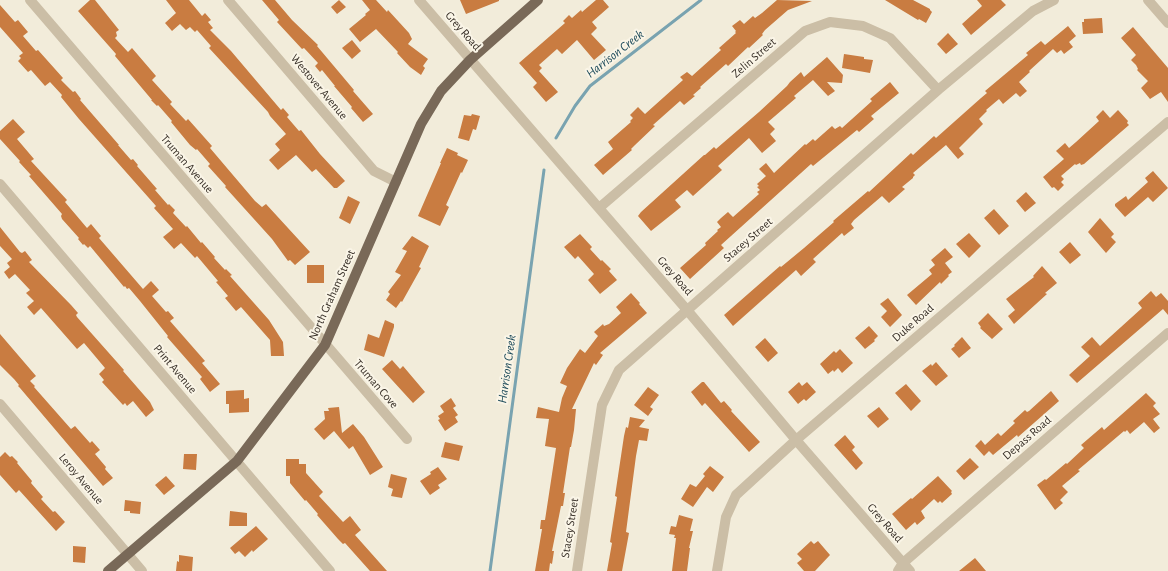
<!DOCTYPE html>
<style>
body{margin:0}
canvas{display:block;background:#f2ecda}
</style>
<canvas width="1168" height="571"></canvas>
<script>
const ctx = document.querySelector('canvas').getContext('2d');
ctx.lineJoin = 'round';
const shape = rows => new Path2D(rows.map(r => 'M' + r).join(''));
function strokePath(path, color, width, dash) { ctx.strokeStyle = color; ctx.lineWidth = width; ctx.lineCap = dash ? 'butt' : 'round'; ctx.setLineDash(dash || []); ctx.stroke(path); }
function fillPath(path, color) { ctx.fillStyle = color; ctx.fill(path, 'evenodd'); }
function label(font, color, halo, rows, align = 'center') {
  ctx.font = font + ' "Alegreya Sans",sans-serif'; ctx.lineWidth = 4; ctx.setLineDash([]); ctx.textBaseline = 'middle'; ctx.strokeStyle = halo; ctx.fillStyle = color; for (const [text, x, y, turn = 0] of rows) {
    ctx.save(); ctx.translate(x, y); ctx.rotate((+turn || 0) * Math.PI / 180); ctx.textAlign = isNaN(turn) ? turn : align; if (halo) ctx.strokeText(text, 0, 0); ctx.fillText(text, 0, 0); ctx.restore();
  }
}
strokePath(shape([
 [556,138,575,106,590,86,701,0],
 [490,571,544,170]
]), '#79a3b0', 3);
fillPath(shape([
 [90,0,95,0,119,30,116,32,117,36,115,38,128,52,132,48,156,76,152,80,172,102,170,104,186,121,188,119,212,146,210,148,255,201,262,207,266,204,310,252,295,265,290,260,288,261,272,239,225,187,226,186,208,166,210,164,197,149,196,150,190,145,171,122,172,121,158,105,157,106,151,100,152,100,115,56,116,54,78,11],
 [166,0,189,0,202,16,205,13,211,20,208,22,213,28,210,30,231,51,281,110,283,108,289,115,287,117,299,131,301,130,320,154,345,181,337,188,334,188,316,169,312,172,296,155,278,170,269,160,280,150,275,144,286,134,270,116,268,112,209,48,211,46,197,30,195,32,190,27,186,30,180,24,172,31,165,23,176,13],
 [262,0,275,0,292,20,318,45,317,46,354,90,353,91,373,114,363,122,351,108,352,107,334,86,335,86,322,70,320,72,315,66,318,63,304,48,302,49,277,22,279,20],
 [339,0,346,7,337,14,331,7],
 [362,0,376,0,387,12,388,10,409,33,412,39,408,44,428,59,423,66,425,68,421,75,410,67,397,53,398,52,376,29,360,42,349,29,366,15,365,14,370,10],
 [460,0,499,0,499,1,466,14],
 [596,0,603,0,609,7,592,22,597,28,591,34,606,50,594,60,577,40,562,54,557,49,539,65,542,68,539,71,558,92,546,102,533,87,537,83,519,63,565,23,563,21,569,15,572,18,581,10,582,12],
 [777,0,812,1,788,10,765,30,762,34,763,35,749,48,748,47,728,66,726,64,700,87,701,88,693,95,695,96,684,105,680,101,653,125,655,126,635,145,631,149,632,150,603,175,594,165,613,149,608,142,631,122,630,121,633,118,630,115,638,107,645,114,683,80,680,77,687,72,692,76,721,50,719,48,736,33,735,32,736,31,732,26,740,20,744,24,753,16,755,18,762,13],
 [885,0,913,0,930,9,930,10,932,12,926,23,919,19,918,20],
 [977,0,1001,0,1006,5,971,35,962,24,982,6],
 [0,5,15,22,18,20,28,32,23,36,36,51,38,50,63,78,61,80,73,92,75,91,81,99,80,100,119,145,118,145,131,160,133,159,138,165,137,166,157,189,155,190,168,205,169,204,175,210,173,213,186,227,187,226,201,243,202,242,215,257,214,258,225,270,226,269,232,275,230,276,269,320,283,342,284,356,271,356,270,340,241,307,236,311,225,298,228,296,216,282,218,281,197,256,195,258,181,243,174,249,163,237,173,229,154,208,156,206,79,119,61,97,62,95,50,82,45,86,31,70,28,72,18,61,21,58,19,56,23,53,0,27],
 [1102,18,1103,33,1083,34,1082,22,1084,22,1084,19],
 [1068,26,1076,36,1069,42,1073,47,1064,54,1061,50,1057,53,1053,49,1029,71,1030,72,1019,82,1027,91,1020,97,1016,93,1003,104,999,99,986,110,987,111,979,119,983,124,959,148,964,154,958,159,946,145,913,173,915,175,913,177,913,178,902,187,905,189,889,203,882,196,854,220,851,224,854,228,844,236,842,233,813,259,816,262,801,276,796,270,733,326,724,315,780,266,781,267,804,248,834,222,833,221,868,191,869,192,911,153,913,155,934,136,936,138,981,98,987,93,985,91,1028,55,1026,53,1041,41,1045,45],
 [1133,27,1168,68,1168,102,1161,92,1150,99,1141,88,1148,81,1137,70,1138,69,1136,65,1131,60,1136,55,1121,38],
 [948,33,958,44,946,54,937,44],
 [352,40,361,51,352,59,342,48],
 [844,54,864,57,864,59,873,60,870,73,842,68],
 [827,57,843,75,842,83,827,82,835,91,828,96,813,80,794,96,796,98,768,122,775,129,770,134,776,141,762,153,749,138,718,166,722,170,693,196,687,190,675,200,681,207,651,231,638,216,641,212,704,155,705,155,714,147,716,149,759,112,787,86,790,82,801,72,804,77],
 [890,82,899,93,871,116,874,119,859,132,857,130,813,166,811,164,721,245,724,248,690,279,680,268,706,245,705,243,718,231,717,230,721,227,717,222,721,218,728,212,733,217,759,194,757,192,760,190,757,187,759,186,757,184,766,176,759,169,766,163,774,173,805,144,806,145,813,139,815,141,832,126,835,129,840,126,842,128,872,101,870,99],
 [1103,110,1110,118,1118,110,1128,121,1127,123,1129,125,1084,164,1081,165,1080,163,1076,165,1075,164,1061,176,1064,179,1061,182,1064,185,1058,191,1054,187,1052,188,1043,177,1064,159,1056,151,1065,143,1069,148,1076,142,1099,121,1096,117],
 [472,114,480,116,476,130,473,129,469,141,458,138,464,115,471,116],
 [13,119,25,132,17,139,34,159,31,161,67,200,65,202,87,228,91,224,101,236,99,238,143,289,151,281,159,290,152,296,166,312,168,311,174,318,170,321,205,361,202,363,220,384,210,392,200,379,202,377,167,337,168,336,140,301,129,288,127,289,125,286,124,287,90,246,88,248,84,244,83,245,78,239,79,238,62,219,61,216,62,214,29,176,31,175,19,162,20,161,0,139,0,131],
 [447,148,458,153,457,155,468,160,462,173,461,172,446,205,449,207,440,226,418,216,441,163,440,163],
 [1153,171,1168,188,1153,202,1148,197,1125,217,1115,206,1115,204,1126,196,1128,200,1148,182,1145,178],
 [1026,192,1036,203,1025,212,1016,201],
 [348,196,360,202,350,224,339,218],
 [994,209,1009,226,999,235,984,218],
 [1100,218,1114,234,1111,237,1116,242,1106,253,1088,232],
 [0,227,20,252,22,253,25,251,32,260,29,262,71,305,78,313,76,315,77,317,124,370,123,371,150,402,154,410,146,417,133,401,127,406,125,403,123,405,102,382,104,380,99,374,105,368,84,343,77,349,41,308,34,315,27,307,34,301,26,293,30,290,15,274,9,279,4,272,10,267,7,263,12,259,0,246],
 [969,233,981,246,969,258,956,244],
 [580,234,592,247,590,249,601,261,602,260,611,269,609,271,617,280,600,294,588,280,594,274,578,256,575,259,564,247],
 [412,236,429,246,419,267,421,268,402,302,401,301,396,308,386,300,390,294,388,292,401,275,395,272,407,251,402,249],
 [1070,242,1081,255,1070,264,1059,252],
 [945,248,953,257,945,263,952,272,948,275,949,276,941,284,940,282,916,305,907,295,932,274,929,270,935,265,931,260],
 [307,265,324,265,324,283,307,283],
 [1042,266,1057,283,1045,293,1047,294,1014,324,1008,316,1015,310,1006,299,1034,277,1033,276],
 [1151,291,1156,297,1161,293,1168,301,1168,315,1163,309,1077,383,1069,375,1090,356,1081,347,1092,337,1100,346,1142,308,1138,303],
 [631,293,640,303,639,304,647,313,600,353,603,355,596,365,594,363,572,409,576,409,574,430,571,447,570,447,563,493,565,493,563,506,561,506,552,551,554,551,552,564,550,563,549,571,535,571,542,529,540,529,541,520,545,520,556,448,545,446,549,419,536,418,538,407,559,412,562,398,567,386,560,383,567,368,580,349,585,353,598,336,594,332,603,324,604,326,609,324,621,313,616,307],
 [888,298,902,315,890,327,881,317,887,311,880,304],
 [988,313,1003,329,992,339,980,328,981,327,978,323],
 [385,320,394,324,394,327,384,357,364,350,368,334,379,338],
 [869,326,878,336,874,340,875,341,865,349,855,338],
 [0,334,36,376,30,381,35,386,34,387,71,429,75,426,90,443,92,441,100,450,95,454,106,467,105,469,113,478,103,486,20,388,18,386,19,385,14,379,0,365],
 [962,337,971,348,959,358,951,349,955,346,954,345],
 [765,338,778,353,768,362,755,347],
 [840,349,853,363,842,373,838,368,834,372,833,370,828,374,820,364,834,351,836,353],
 [392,360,400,369,403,366,425,392,413,403,382,369],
 [936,362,948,376,936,386,922,371,931,364,932,366],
 [702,382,704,382,721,403,724,401,732,410,731,411,760,442,749,452,705,403,702,406,691,392],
 [799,382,802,386,807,382,816,392,806,401,804,399,798,404,788,392],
 [906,384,921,401,911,411,895,393],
 [648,387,659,395,650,407,653,409,648,416,634,405],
 [244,390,244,399,249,398,249,412,229,413,229,404,226,404,226,391],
 [1051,391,1059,401,1018,437,1017,435,993,455,989,451,984,456,975,446,981,440,985,445,998,433,1001,436,1015,423,1013,421,1025,410,1027,412,1029,411],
 [1146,393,1156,403,1153,406,1160,414,1153,419,1160,428,1154,433,1144,422,1130,434,1127,430,1125,432,1124,431,1078,470,1080,471,1062,486,1068,492,1060,500,1063,503,1055,510,1037,485,1045,479,1046,480,1066,463,1067,464,1084,448,1081,445,1102,427,1104,430],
 [451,398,456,406,453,408,458,415,455,417,458,422,445,431,438,420,440,419,438,416,444,412,440,406],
 [339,407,342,433,353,424,364,437,383,467,370,475,353,446,349,449,334,431,324,440,314,429,325,419,324,411,329,411,328,408],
 [879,407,889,419,878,428,867,416],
 [630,417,645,420,639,427,649,429,647,441,639,440,636,456,626,532,629,533,622,571,607,571,612,543,610,542,617,497,615,496,624,436,626,427,628,428],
 [845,435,855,447,852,450,863,463,856,470,834,445],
 [445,442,463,446,459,461,441,457],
 [5,452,10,457,12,456,18,462,17,463,32,481,31,483,43,497,41,499,53,512,55,511,65,522,56,531,19,490,16,493,0,475,0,457],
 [184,454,197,454,196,470,183,469],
 [970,458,979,467,964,480,956,471],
 [286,459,299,459,299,464,306,464,306,473,323,492,319,496,343,522,350,516,361,530,355,535,387,571,370,571,345,543,343,544,338,539,317,515,318,514,306,500,305,501,290,483,290,476,286,476],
 [710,466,724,477,713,492,707,487,693,507,681,499,690,484,696,487,705,476,703,474],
 [438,467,447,479,438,485,440,488,430,495,420,481,431,474,430,472],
 [391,474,407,478,402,498,391,496,393,489,388,487],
 [166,476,175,486,164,495,155,485],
 [938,476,952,491,951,492,952,494,942,503,940,501,938,503,934,499,921,511,925,518,917,525,915,522,906,530,892,514,911,498,912,499],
 [125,500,141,502,140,514,130,513,130,511,124,511],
 [230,511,247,513,247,526,229,526],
 [679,515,693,519,690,531,693,531,689,548,690,548,687,571,672,571,676,538,674,538,675,535,669,534,671,526,676,527],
 [256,526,268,539,253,552,252,550,245,557,239,551,235,554,230,548],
 [811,541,814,544,818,541,830,555,815,571,804,571,797,563,802,559,797,554],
 [73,546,86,547,85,563,73,562],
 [179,555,193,557,192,571,176,571,177,561,179,562],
 [975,558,986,571,959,571]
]), '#c97c41');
strokePath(shape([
 [30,0,407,439],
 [228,0,374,171,396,182],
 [419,0,687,310,796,440,910,571],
 [1148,0,1168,23],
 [0,184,330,571],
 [599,208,805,31,830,22,863,26,890,38,938,90],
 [0,404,142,571],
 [577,571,602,405,619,370,938,90,1033,11,1054,0],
 [717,571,726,517,736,495,796,440,1168,122],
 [898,571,903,563,1168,333]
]), '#cbbea6', 10);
strokePath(shape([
 [108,571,237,461,325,345,421,124,441,91,470,60,538,0]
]), '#796958', 10);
label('12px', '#372f27', '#faf5e7', [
 ["Grey Road",463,31,49],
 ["Zelin Street",754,58,-41],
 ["Westover Avenue",319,87,50],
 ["Truman Avenue",187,164,49],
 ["Stacey Street",748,240,-41],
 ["Grey Road",675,276,49],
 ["North Graham Street",332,295,-66],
 ["Duke Road",913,323,-41],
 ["Print Avenue",175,369,50],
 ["Truman Cove",376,384,49],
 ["Depass Road",1027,438,-41],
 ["Leroy Avenue",81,479,50],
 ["Grey Road",885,523,49],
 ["Stacey Street",570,528,-81]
]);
label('italic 13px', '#1b4959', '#faf5e7', [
 ["Harrison Creek",615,54,-38],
 ["Harrison Creek",507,369,-82]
]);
</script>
